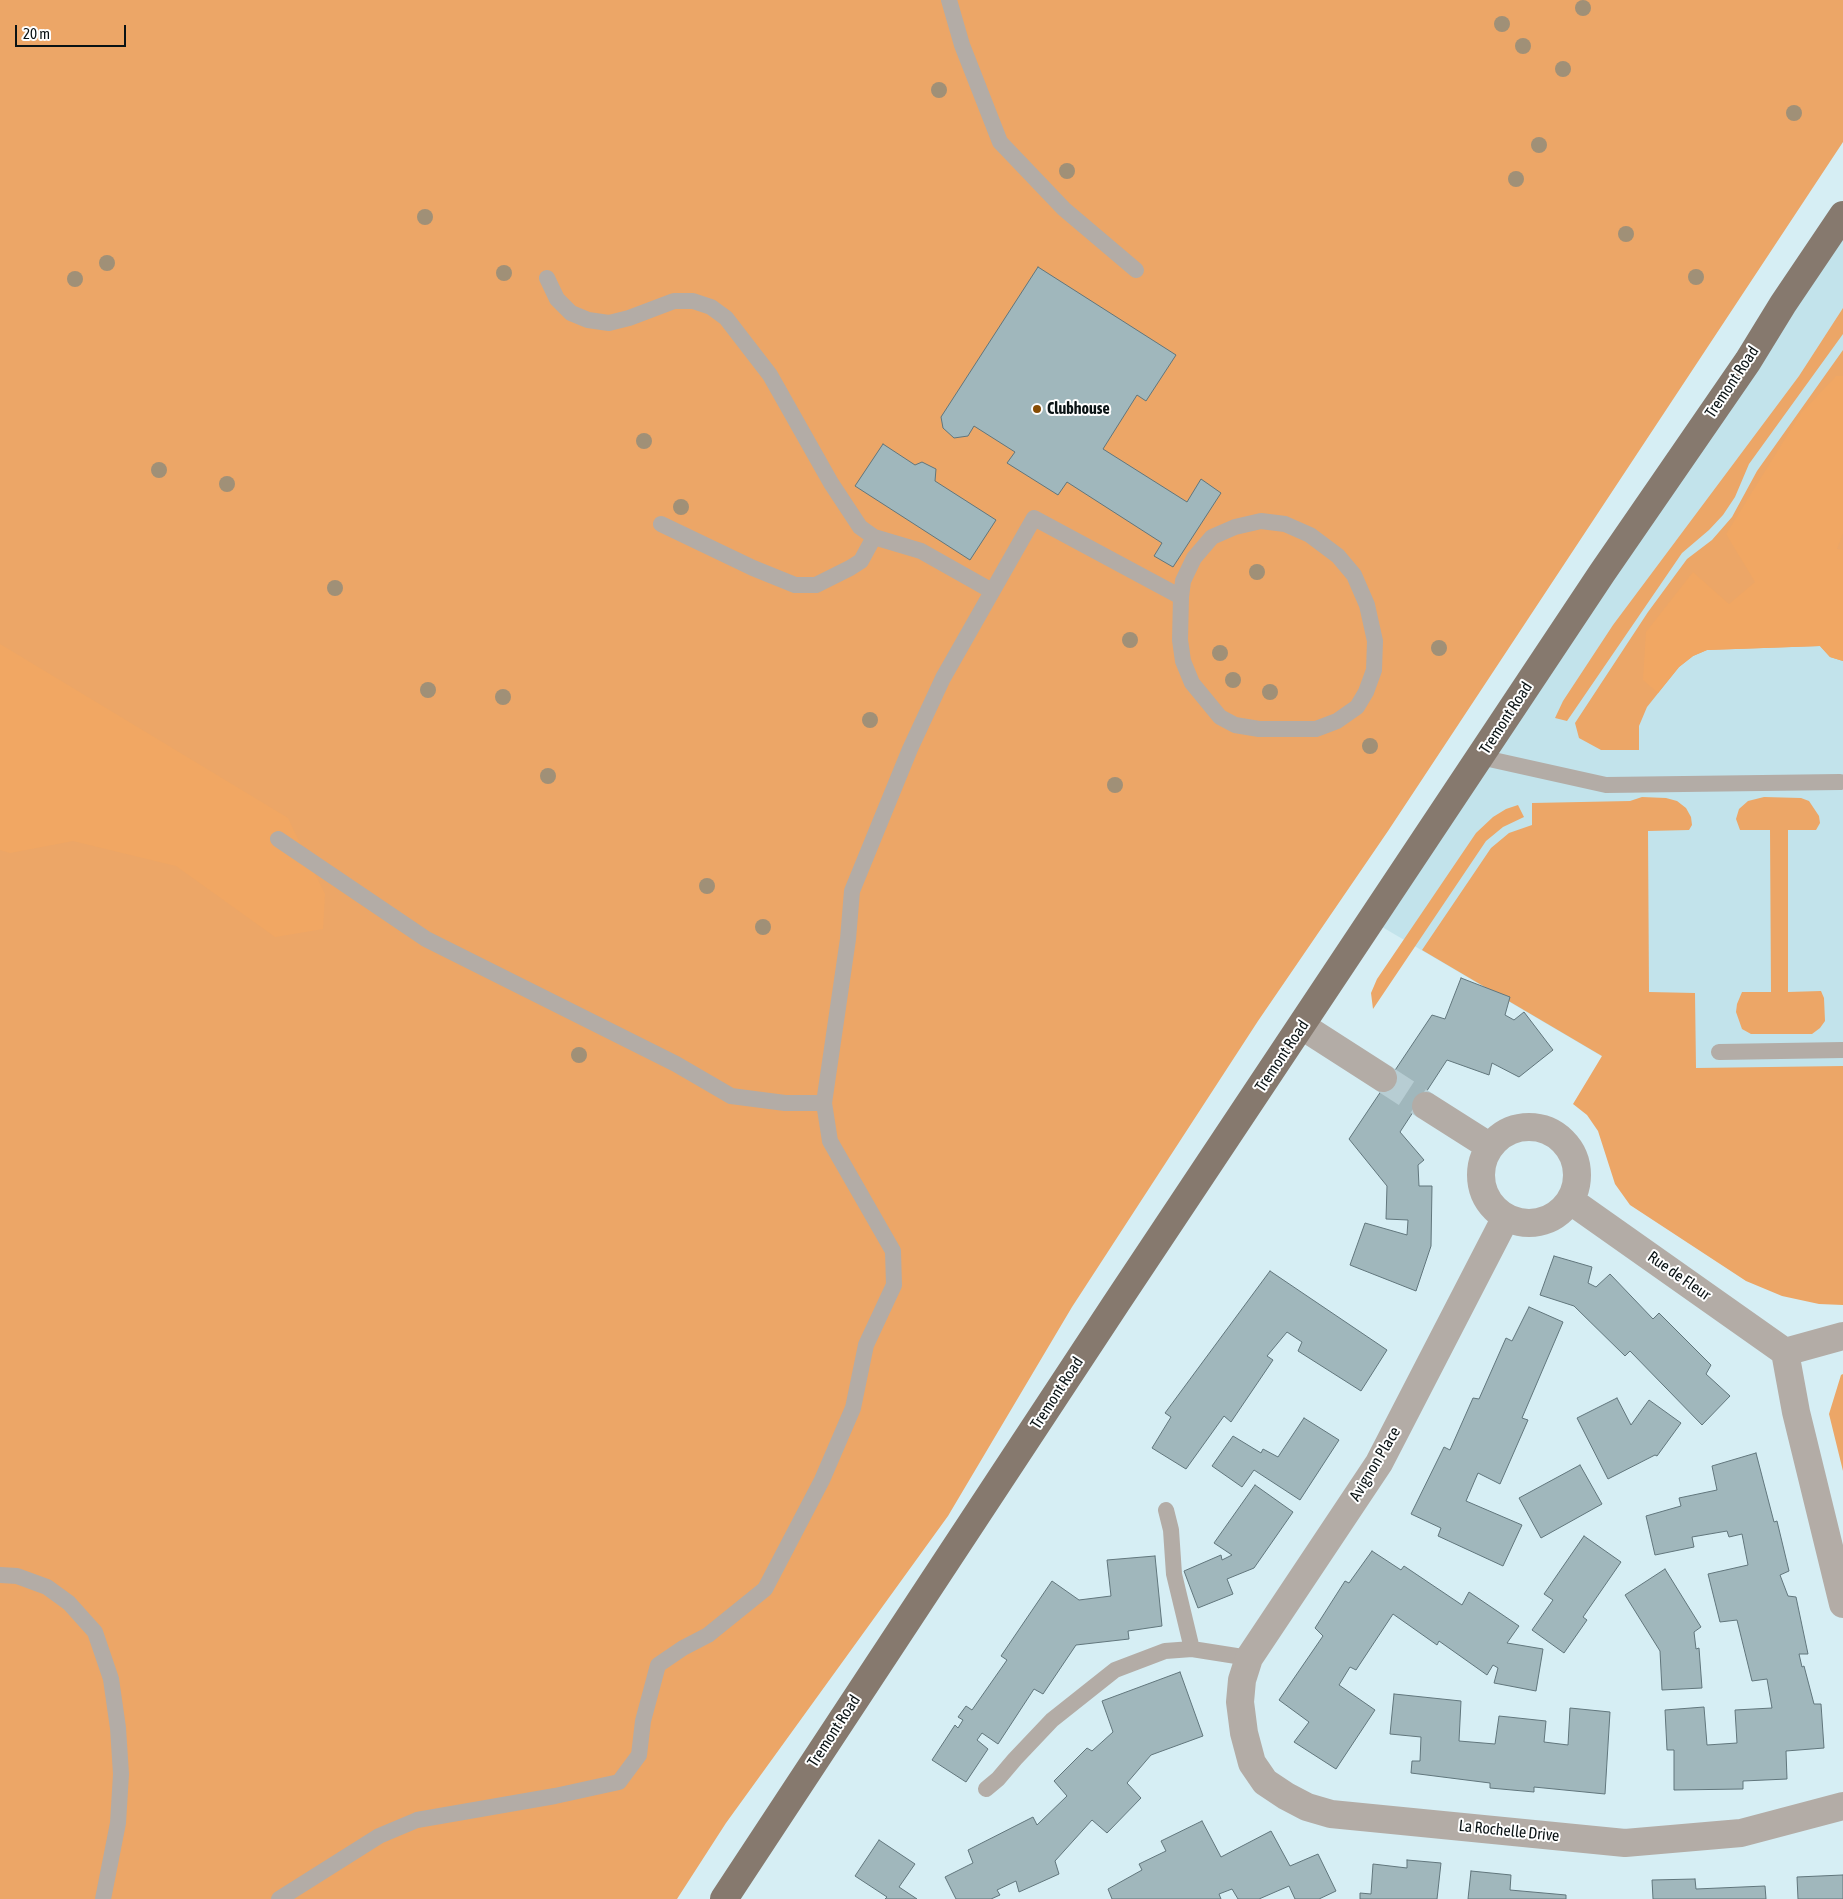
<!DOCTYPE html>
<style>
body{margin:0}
#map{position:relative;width:1843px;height:1899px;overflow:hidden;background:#d6eef4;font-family:"Asap Condensed",sans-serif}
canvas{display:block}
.scale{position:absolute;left:15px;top:25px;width:111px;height:22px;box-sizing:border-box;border:2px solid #0a1315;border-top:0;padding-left:6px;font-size:15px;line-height:18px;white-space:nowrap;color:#0a1315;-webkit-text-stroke:4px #fff;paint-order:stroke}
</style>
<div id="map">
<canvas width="1843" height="1899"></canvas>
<div class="scale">20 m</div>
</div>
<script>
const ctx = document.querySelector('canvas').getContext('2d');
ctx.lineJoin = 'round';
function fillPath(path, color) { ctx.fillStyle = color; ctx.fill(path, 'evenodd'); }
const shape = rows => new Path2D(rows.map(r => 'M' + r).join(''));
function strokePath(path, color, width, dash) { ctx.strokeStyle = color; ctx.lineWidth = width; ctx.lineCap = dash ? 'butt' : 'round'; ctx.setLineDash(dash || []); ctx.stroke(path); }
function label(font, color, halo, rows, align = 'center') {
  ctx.font = font + ' "Asap Condensed",sans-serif'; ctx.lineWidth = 4; ctx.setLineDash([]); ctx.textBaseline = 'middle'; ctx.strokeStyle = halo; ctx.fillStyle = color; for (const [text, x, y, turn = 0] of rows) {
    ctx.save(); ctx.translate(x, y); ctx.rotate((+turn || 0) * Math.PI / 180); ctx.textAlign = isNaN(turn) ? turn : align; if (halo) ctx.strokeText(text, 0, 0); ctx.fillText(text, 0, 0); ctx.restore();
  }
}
fillPath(shape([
 [1843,215,1843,1081,1642,1080,1372,921]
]), '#c2e3eb');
fillPath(shape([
 [0,0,1843,0,1843,142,1388,831,1258,1021,1072,1307,948,1516,726,1823,677,1899,0,1899],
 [1843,308,1843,334,1749,464,1735,497,1723,515,1709,530,1682,553,1567,721,1555,718,1563,701,1613,625,1799,376],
 [1843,350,1843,661,1830,657,1820,646,1707,650,1693,656,1679,667,1647,707,1639,726,1639,750,1601,750,1579,738,1575,723,1648,612,1687,559,1712,540,1732,517,1757,471],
 [1642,797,1666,798,1677,801,1686,808,1691,817,1692,825,1689,830,1648,831,1649,992,1695,993,1696,1068,1843,1066,1843,1305,1819,1304,1782,1296,1746,1281,1630,1205,1615,1184,1598,1131,1587,1115,1573,1104,1602,1056,1422,950,1491,848,1509,833,1532,825,1532,803,1630,801],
 [1764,797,1801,798,1809,801,1819,816,1820,823,1816,830,1788,830,1788,992,1821,991,1824,998,1825,1021,1820,1028,1812,1034,1751,1034,1742,1029,1736,1012,1737,1004,1742,992,1771,992,1770,830,1740,830,1736,819,1739,809,1748,801],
 [1518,805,1524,817,1503,827,1486,841,1373,1009,1371,993,1377,979,1476,833,1493,817,1506,809],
 [1843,1374,1843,1471,1829,1414,1841,1375]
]), '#eca667');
fillPath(shape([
 [1836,376,1843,376,1843,533,1837,549,1843,550,1843,661,1830,657,1820,646,1707,650,1693,656,1679,667,1658,693,1643,680,1646,632,1693,572,1729,604,1755,582,1726,534,1801,413],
 [0,644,288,818,325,894,323,929,275,937,176,866,73,841,10,853,0,850]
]), '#f1a763');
const building = shape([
 [1038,267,1176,355,1146,401,1137,395,1103,449,1187,502,1201,479,1221,493,1173,567,1154,556,1162,543,1067,482,1058,495,1007,463,1015,452,974,426,968,436,954,438,943,428,941,417,1038,267],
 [883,444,915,465,922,462,936,469,935,481,996,520,970,560,855,486,883,444],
 [1461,978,1510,997,1505,1015,1514,1020,1524,1012,1553,1050,1519,1077,1492,1063,1489,1075,1447,1060,1400,1132,1424,1160,1418,1165,1419,1186,1432,1186,1431,1246,1416,1291,1350,1265,1365,1223,1407,1235,1408,1220,1386,1219,1387,1186,1349,1139,1432,1015,1445,1019,1461,978],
 [1554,1256,1592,1267,1588,1283,1596,1287,1610,1274,1653,1319,1659,1313,1711,1365,1706,1374,1730,1396,1702,1425,1630,1351,1625,1356,1574,1306,1540,1295,1554,1256],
 [1270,1271,1387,1350,1361,1391,1298,1351,1302,1342,1287,1332,1267,1356,1273,1360,1231,1422,1224,1416,1186,1469,1152,1448,1171,1417,1165,1413,1270,1271],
 [1529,1307,1563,1322,1522,1418,1528,1420,1500,1484,1478,1473,1466,1501,1522,1525,1503,1566,1438,1536,1441,1528,1411,1514,1444,1447,1450,1450,1473,1398,1479,1399,1506,1338,1512,1341,1529,1307],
 [1617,1398,1631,1425,1649,1400,1681,1423,1657,1456,1655,1455,1608,1479,1577,1418,1617,1398],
 [1304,1418,1339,1440,1300,1500,1254,1470,1242,1487,1212,1466,1233,1436,1261,1453,1263,1449,1278,1457,1304,1418],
 [1756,1453,1774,1522,1777,1521,1789,1571,1780,1575,1788,1596,1796,1597,1808,1654,1799,1654,1802,1667,1804,1666,1814,1704,1821,1704,1824,1748,1786,1751,1787,1779,1743,1781,1743,1789,1674,1790,1674,1750,1667,1750,1665,1710,1704,1707,1707,1745,1737,1743,1735,1710,1772,1708,1767,1679,1752,1681,1737,1620,1720,1622,1708,1574,1748,1565,1742,1534,1729,1537,1727,1531,1692,1537,1694,1547,1655,1555,1646,1516,1681,1506,1679,1498,1717,1490,1712,1466,1756,1453],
 [1580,1465,1602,1504,1541,1538,1519,1498,1580,1465],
 [1255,1485,1293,1512,1254,1568,1227,1579,1233,1594,1198,1608,1184,1571,1221,1555,1222,1560,1232,1555,1214,1543,1255,1485],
 [1584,1536,1621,1562,1583,1617,1587,1620,1564,1653,1532,1630,1553,1600,1544,1594,1584,1536],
 [1372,1551,1401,1570,1404,1566,1462,1605,1469,1592,1519,1626,1507,1643,1543,1649,1536,1691,1494,1683,1498,1668,1493,1665,1487,1675,1439,1641,1437,1645,1393,1614,1356,1670,1350,1667,1339,1685,1375,1710,1336,1769,1294,1742,1309,1722,1279,1700,1323,1636,1315,1628,1345,1581,1349,1583,1372,1551],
 [1155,1556,1162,1626,1128,1631,1129,1639,1076,1645,1043,1694,1034,1689,998,1744,982,1733,977,1740,988,1749,966,1782,932,1760,955,1725,958,1728,963,1720,958,1717,966,1706,972,1710,1007,1660,1001,1656,1052,1581,1079,1600,1111,1596,1107,1560,1155,1556],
 [1665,1569,1701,1627,1694,1632,1696,1649,1699,1648,1702,1688,1662,1690,1660,1651,1625,1595,1665,1569],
 [1180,1672,1203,1736,1151,1755,1127,1783,1141,1798,1107,1833,1092,1820,1055,1861,1059,1874,1019,1892,1016,1881,997,1890,1000,1895,991,1899,956,1899,945,1877,973,1863,968,1850,1033,1817,1037,1825,1067,1796,1054,1781,1087,1748,1092,1751,1113,1732,1102,1701,1180,1672],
 [1394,1694,1461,1701,1459,1741,1495,1744,1499,1716,1546,1721,1544,1742,1568,1745,1570,1708,1610,1712,1605,1794,1534,1787,1534,1792,1490,1788,1490,1783,1411,1773,1412,1761,1420,1761,1421,1737,1390,1734,1394,1694],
 [1202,1821,1221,1857,1271,1831,1290,1866,1318,1854,1336,1891,1319,1899,1295,1899,1289,1886,1259,1899,1238,1899,1232,1889,1219,1894,1221,1899,1112,1899,1108,1889,1142,1870,1139,1864,1166,1851,1161,1841,1202,1821],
 [879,1840,915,1864,899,1887,917,1899,885,1899,887,1897,855,1876,879,1840],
 [1407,1860,1441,1863,1437,1899,1360,1899,1360,1893,1371,1894,1373,1864,1407,1868,1407,1860],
 [1471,1871,1511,1875,1510,1890,1566,1895,1566,1899,1468,1899,1471,1871],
 [1843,1875,1843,1899,1798,1899,1797,1877,1843,1875],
 [1695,1879,1696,1889,1765,1886,1766,1899,1653,1899,1652,1880,1695,1879]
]);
fillPath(building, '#a0b7bc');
strokePath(building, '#61767c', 1);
strokePath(shape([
 [1383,1078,1426,1106]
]), '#b7cdd3', 28, [28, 14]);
strokePath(shape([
 [949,0,962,45,1000,142,1064,209,1136,270],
 [547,278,557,299,571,313,588,320,609,323,629,318,674,301,693,301,711,307,726,318,770,375,831,483,860,527,874,537,921,551,992,591],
 [1261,521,1285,524,1310,535,1338,556,1354,575,1367,605,1375,641,1374,670,1366,692,1357,707,1337,721,1316,729,1259,729,1235,725,1220,717,1192,683,1183,661,1180,640,1181,597,1183,581,1194,558,1212,537,1235,527,1261,521],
 [661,524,753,568,795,585,816,585,850,568,861,561,874,537],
 [1480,757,1606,785,1840,782],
 [278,839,426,939,676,1064,731,1096,785,1103,824,1103],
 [1719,1052,1843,1050],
 [1166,1510,1171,1530,1174,1574,1192,1649],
 [0,1575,17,1576,47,1587,69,1603,95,1632,111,1679,118,1728,121,1774,118,1823,103,1899],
 [986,1789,998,1779,1015,1759,1052,1720,1115,1670,1165,1651,1192,1649,1249,1658],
 [279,1899,379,1836,417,1820,555,1796,619,1782,639,1755,643,1721,658,1665,683,1648,708,1635,765,1589,822,1480,853,1408,866,1345,894,1285,893,1251,830,1141,824,1103,848,939,852,891,910,749,943,678,1034,518,1181,597]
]), '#b3aca6', 16);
strokePath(shape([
 [1302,1026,1383,1078],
 [1426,1106,1489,1146],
 '1481 1175a48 48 0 1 1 96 0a48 48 0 1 1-96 0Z',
 [1571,1201,1785,1352,1843,1336],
 [1505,1219,1379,1463,1249,1658,1242,1680,1240,1702,1244,1733,1252,1763,1265,1782,1286,1796,1307,1807,1331,1814,1625,1843,1741,1833,1843,1806],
 [1785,1352,1796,1412,1843,1604]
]), '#b3aca6', 28);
strokePath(shape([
 [724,1899,1117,1302,1602,573,1748,361,1783,304,1843,215]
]), '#86796e', 28);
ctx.fillStyle = '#a09077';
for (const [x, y] of [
 [1583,8],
 [1502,24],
 [1523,46],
 [1563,69],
 [939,90],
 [1794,113],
 [1539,145],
 [1067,171],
 [1516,179],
 [425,217],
 [1626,234],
 [107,263],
 [504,273],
 [1696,277],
 [75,279],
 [644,441],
 [159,470],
 [227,484],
 [681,507],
 [1257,572],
 [335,588],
 [1130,640],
 [1439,648],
 [1220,653],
 [1233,680],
 [428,690],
 [1270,692],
 [503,697],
 [870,720],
 [1370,746],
 [548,776],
 [1115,785],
 [707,886],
 [763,927],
 [579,1055]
]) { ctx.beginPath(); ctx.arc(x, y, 8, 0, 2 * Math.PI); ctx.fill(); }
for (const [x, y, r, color] of [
 [1037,409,5,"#864c04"]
]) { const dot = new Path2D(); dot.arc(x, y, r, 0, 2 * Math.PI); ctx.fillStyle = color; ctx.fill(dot); strokePath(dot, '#fff', 2); }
label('16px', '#0a1315', '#fff', [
 ["Tremont Road",1732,382,-56],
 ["Tremont Road",1506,718,-57],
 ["Tremont Road",1282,1056,-56],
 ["Rue de Fleur",1679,1276,35],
 ["Tremont Road",1057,1393,-57],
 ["Avignon Place",1375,1464,-59],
 ["Tremont Road",834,1731,-57],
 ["La Rochelle Drive",1509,1831,6]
]);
label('bold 16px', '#0a1315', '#fff', [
 ["Clubhouse",1047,409]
], 'left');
</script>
